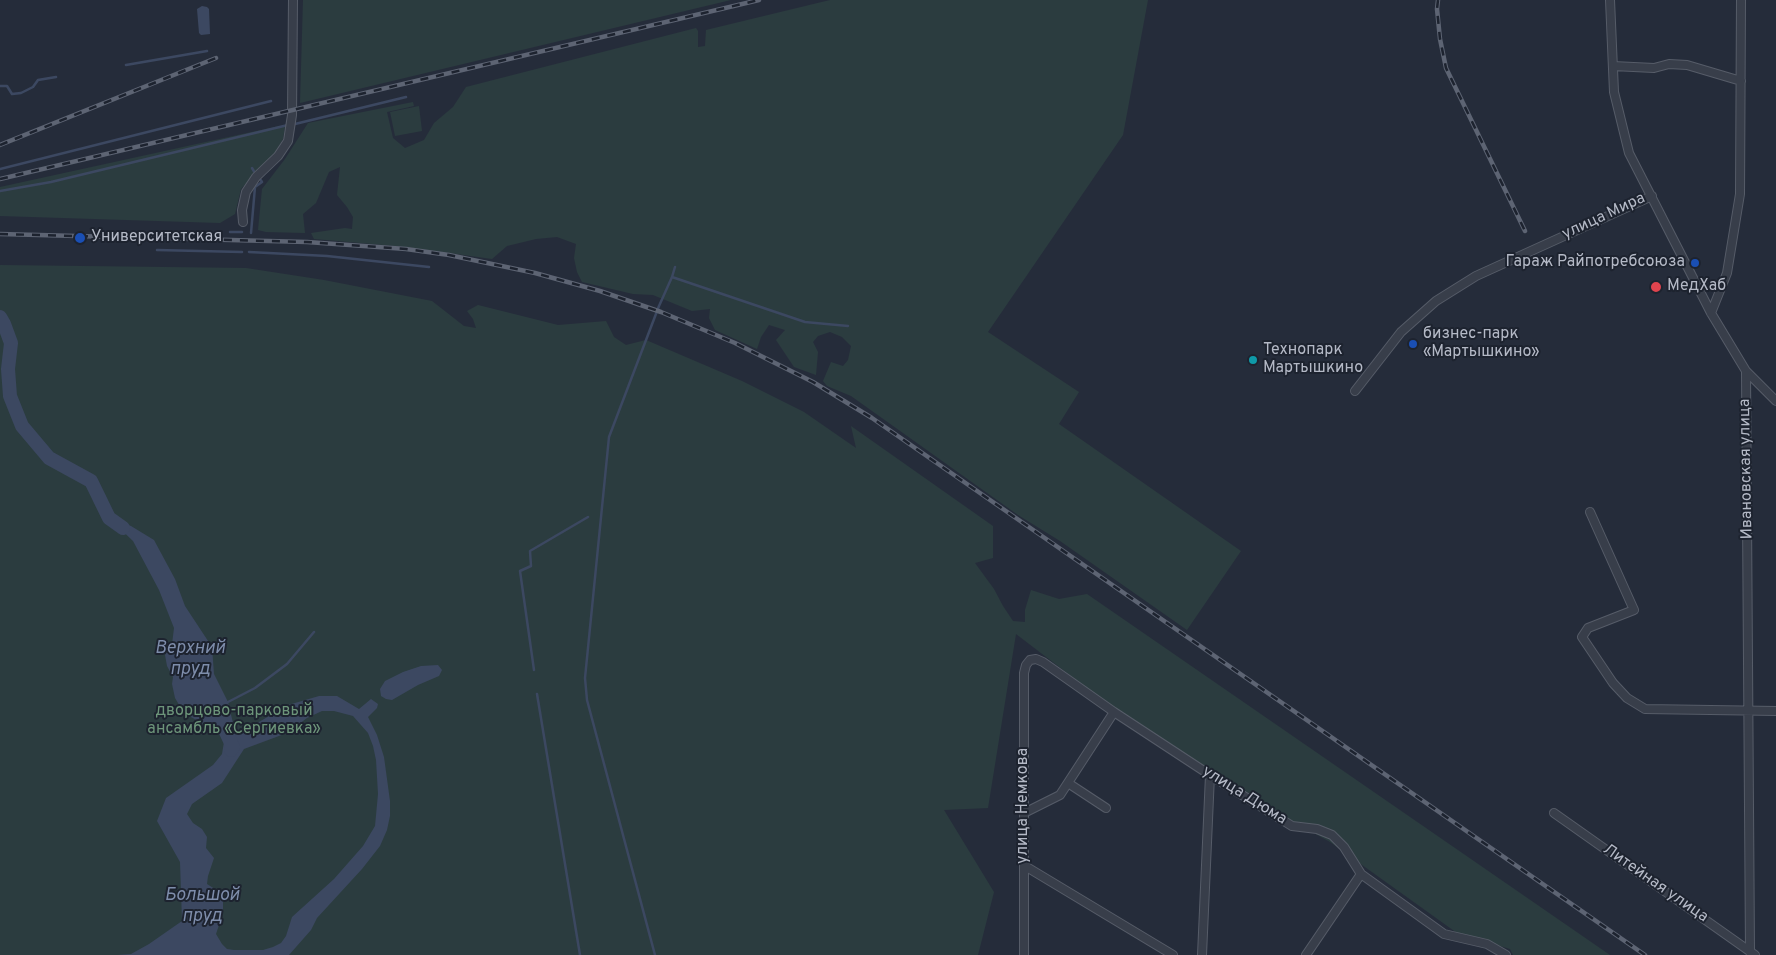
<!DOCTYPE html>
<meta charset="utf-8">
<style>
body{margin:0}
canvas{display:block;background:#252c3a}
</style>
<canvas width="1776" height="955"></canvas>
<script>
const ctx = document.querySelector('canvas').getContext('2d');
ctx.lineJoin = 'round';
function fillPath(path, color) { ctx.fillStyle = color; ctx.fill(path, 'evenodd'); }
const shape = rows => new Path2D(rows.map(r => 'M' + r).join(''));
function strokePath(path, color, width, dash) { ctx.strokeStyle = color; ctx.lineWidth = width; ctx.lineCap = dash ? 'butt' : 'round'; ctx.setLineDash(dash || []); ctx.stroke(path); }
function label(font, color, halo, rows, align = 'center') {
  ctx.font = font + ' Overpass,sans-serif'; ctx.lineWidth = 4; ctx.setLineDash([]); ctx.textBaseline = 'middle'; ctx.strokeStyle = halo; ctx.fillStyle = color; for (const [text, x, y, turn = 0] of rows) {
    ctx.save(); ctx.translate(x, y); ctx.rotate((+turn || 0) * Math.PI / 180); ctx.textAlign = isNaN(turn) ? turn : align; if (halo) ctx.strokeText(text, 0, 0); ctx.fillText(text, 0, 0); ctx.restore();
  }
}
fillPath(shape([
 [303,0,731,0,300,103],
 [830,0,1148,0,1123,135,988,332,1079,392,1059,424,1241,551,1187,630,1060,541,1018,515,851,396,827,386,823,381,831,362,843,366,848,360,851,346,842,337,830,332,818,336,813,342,818,352,816,375,794,367,776,340,785,330,769,325,761,337,757,349,715,330,709,318,710,309,692,311,653,295,633,294,582,282,577,272,574,258,576,244,557,237,536,239,507,246,492,259,406,247,314,239,311,233,345,228,352,229,353,217,347,207,337,195,340,167,329,172,316,203,303,214,305,233,266,232,258,230,262,189,285,159,308,123,413,102,414,106,387,112,393,138,405,148,424,140,434,123,453,107,466,87,696,28,698,31,698,47,705,46,706,30],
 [419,106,422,131,395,136,390,112],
 [279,126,285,127,283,139,275,153,241,189,235,214,220,223,0,216,0,187],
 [0,265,246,268,324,280,432,301,464,326,476,328,473,319,467,311,478,305,558,325,606,321,614,337,626,345,646,340,742,381,804,412,856,448,851,426,993,526,993,558,975,563,994,589,1003,606,1013,621,1025,622,1025,610,1031,590,1059,599,1087,594,1610,955,1513,955,1510,949,1457,933,1330,842,1177,757,1016,634,988,808,944,810,994,892,978,955,0,955]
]), '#2b3c3f');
fillPath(shape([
 [202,6,207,7,209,9,210,34,201,35,199,33,197,9],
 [109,518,131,526,154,540,175,579,185,606,212,647,214,674,228,702,233,723,217,732,184,713,175,698,172,684,173,677,167,666,165,655,172,644,174,628,159,590,133,541],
 [438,665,442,670,439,676,418,685,392,700,386,699,381,696,380,689,385,681,403,672,421,666],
 [319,696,337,696,359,709,371,699,378,704,377,708,368,717,377,735,384,757,390,801,390,816,387,830,380,846,362,869,317,918,311,930,289,955,117,955,131,954,149,944,182,921,180,862,157,821,166,798,213,765,222,754,224,742,222,736,234,730,247,729,288,705],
 [322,711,334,711,353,716,368,733,373,746,376,760,378,794,375,826,363,846,334,879,292,917,286,936,281,943,273,947,263,950,234,950,227,949,222,944,216,934,223,913,223,897,218,891,207,884,208,876,214,858,206,848,207,837,202,829,193,823,187,814,192,804,222,783,244,749,287,733,307,718]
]), '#3c4861');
strokePath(shape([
 [126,65,207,51],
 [0,86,7,86,12,94,21,93,33,87,38,80,56,77],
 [295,124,406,97],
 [252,168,255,173],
 [0,169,271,101],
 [0,191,51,182,288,125],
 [230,232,242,232],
 [251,233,255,187,262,182,260,179],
 [157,250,242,252],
 [249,252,327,256,429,267],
 [672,277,675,267],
 [534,670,520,571,531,566,530,551,588,517],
 [537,694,580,955],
 [228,702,255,688,287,664,314,632],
 [655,955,587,700,585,678,609,437,659,306,672,277,805,322,848,326]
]), '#3c4861', 2.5);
strokePath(shape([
 [0,317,4,324,11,343,8,369,10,396,22,426,49,458,91,481,109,518,123,528],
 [216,711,233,747,231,750]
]), '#3c4861', 14);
const street = shape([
 [1610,0,1614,92,1629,153,1711,313,1746,371,1750,952],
 [1613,66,1654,68,1669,64,1687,65,1741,81],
 [243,222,242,210,246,192,256,177,278,156,288,141,292,115,293,0],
 [1711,313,1727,273,1740,194,1741,0],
 [1746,371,1776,401],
 [1355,391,1401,332,1436,301,1476,276,1652,196],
 [1590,512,1634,610,1588,628,1582,637,1613,683,1627,698,1645,709,1776,711],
 [1068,783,1106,808],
 [1024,813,1060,795,1114,712],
 [1554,813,1755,955],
 [1025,866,1173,955],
 [1024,955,1024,673,1026,665,1030,660,1036,659,1043,662,1114,712,1210,775,1292,826,1317,829,1332,835,1344,847,1361,874,1444,934,1487,944,1506,955],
 [1202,955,1210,775],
 [1306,955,1361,874]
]);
strokePath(street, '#565c68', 10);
strokePath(street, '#383e4a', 8);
const rail = shape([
 [1438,0,1437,9,1440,39,1446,68,1525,231],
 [0,145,216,58],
 [0,179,759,0],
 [0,234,307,242,406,249,449,255,535,273,600,291,661,312,735,343,813,382,872,418,1645,955]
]);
strokePath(rail, '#5d6473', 4.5);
strokePath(rail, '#1d232f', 2.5, [8]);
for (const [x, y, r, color] of [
 [80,238,6,"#1a4fb4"],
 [1695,263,5,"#1a4fb4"],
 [1656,287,6,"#e0444e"],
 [1413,344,5,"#1a4fb4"],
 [1253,360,5,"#0f9aa8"]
]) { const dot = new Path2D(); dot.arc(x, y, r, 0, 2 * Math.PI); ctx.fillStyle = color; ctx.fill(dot); strokePath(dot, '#1d232f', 2); }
label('16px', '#b4b9c6', '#1d232f', [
 ["улица Мира",1604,217,-25],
 ["Ивановская улица",1747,469,-91],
 ["улица Дюма",1244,796,32],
 ["улица Немкова",1024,806,-90],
 ["Литейная улица",1655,884,35]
]);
label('16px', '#b4b9c6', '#1d232f', [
 ["Университетская",91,238],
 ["Гараж Райпотребсоюза",1685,263,"right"],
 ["МедХаб",1667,287],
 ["бизнес-парк",1423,335],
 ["«Мартышкино»",1423,353],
 ["Технопарк",1263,351],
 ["Мартышкино",1263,369]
], 'left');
label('16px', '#6d957a', '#1d232f', [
 ["дворцово-парковый",234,712],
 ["ансамбль «Сергиевка»",234,730]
]);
label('italic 18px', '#7e8dab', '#1d232f', [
 ["Верхний",190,649],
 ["пруд",190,670],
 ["Большой",202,896],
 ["пруд",202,917]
]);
</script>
